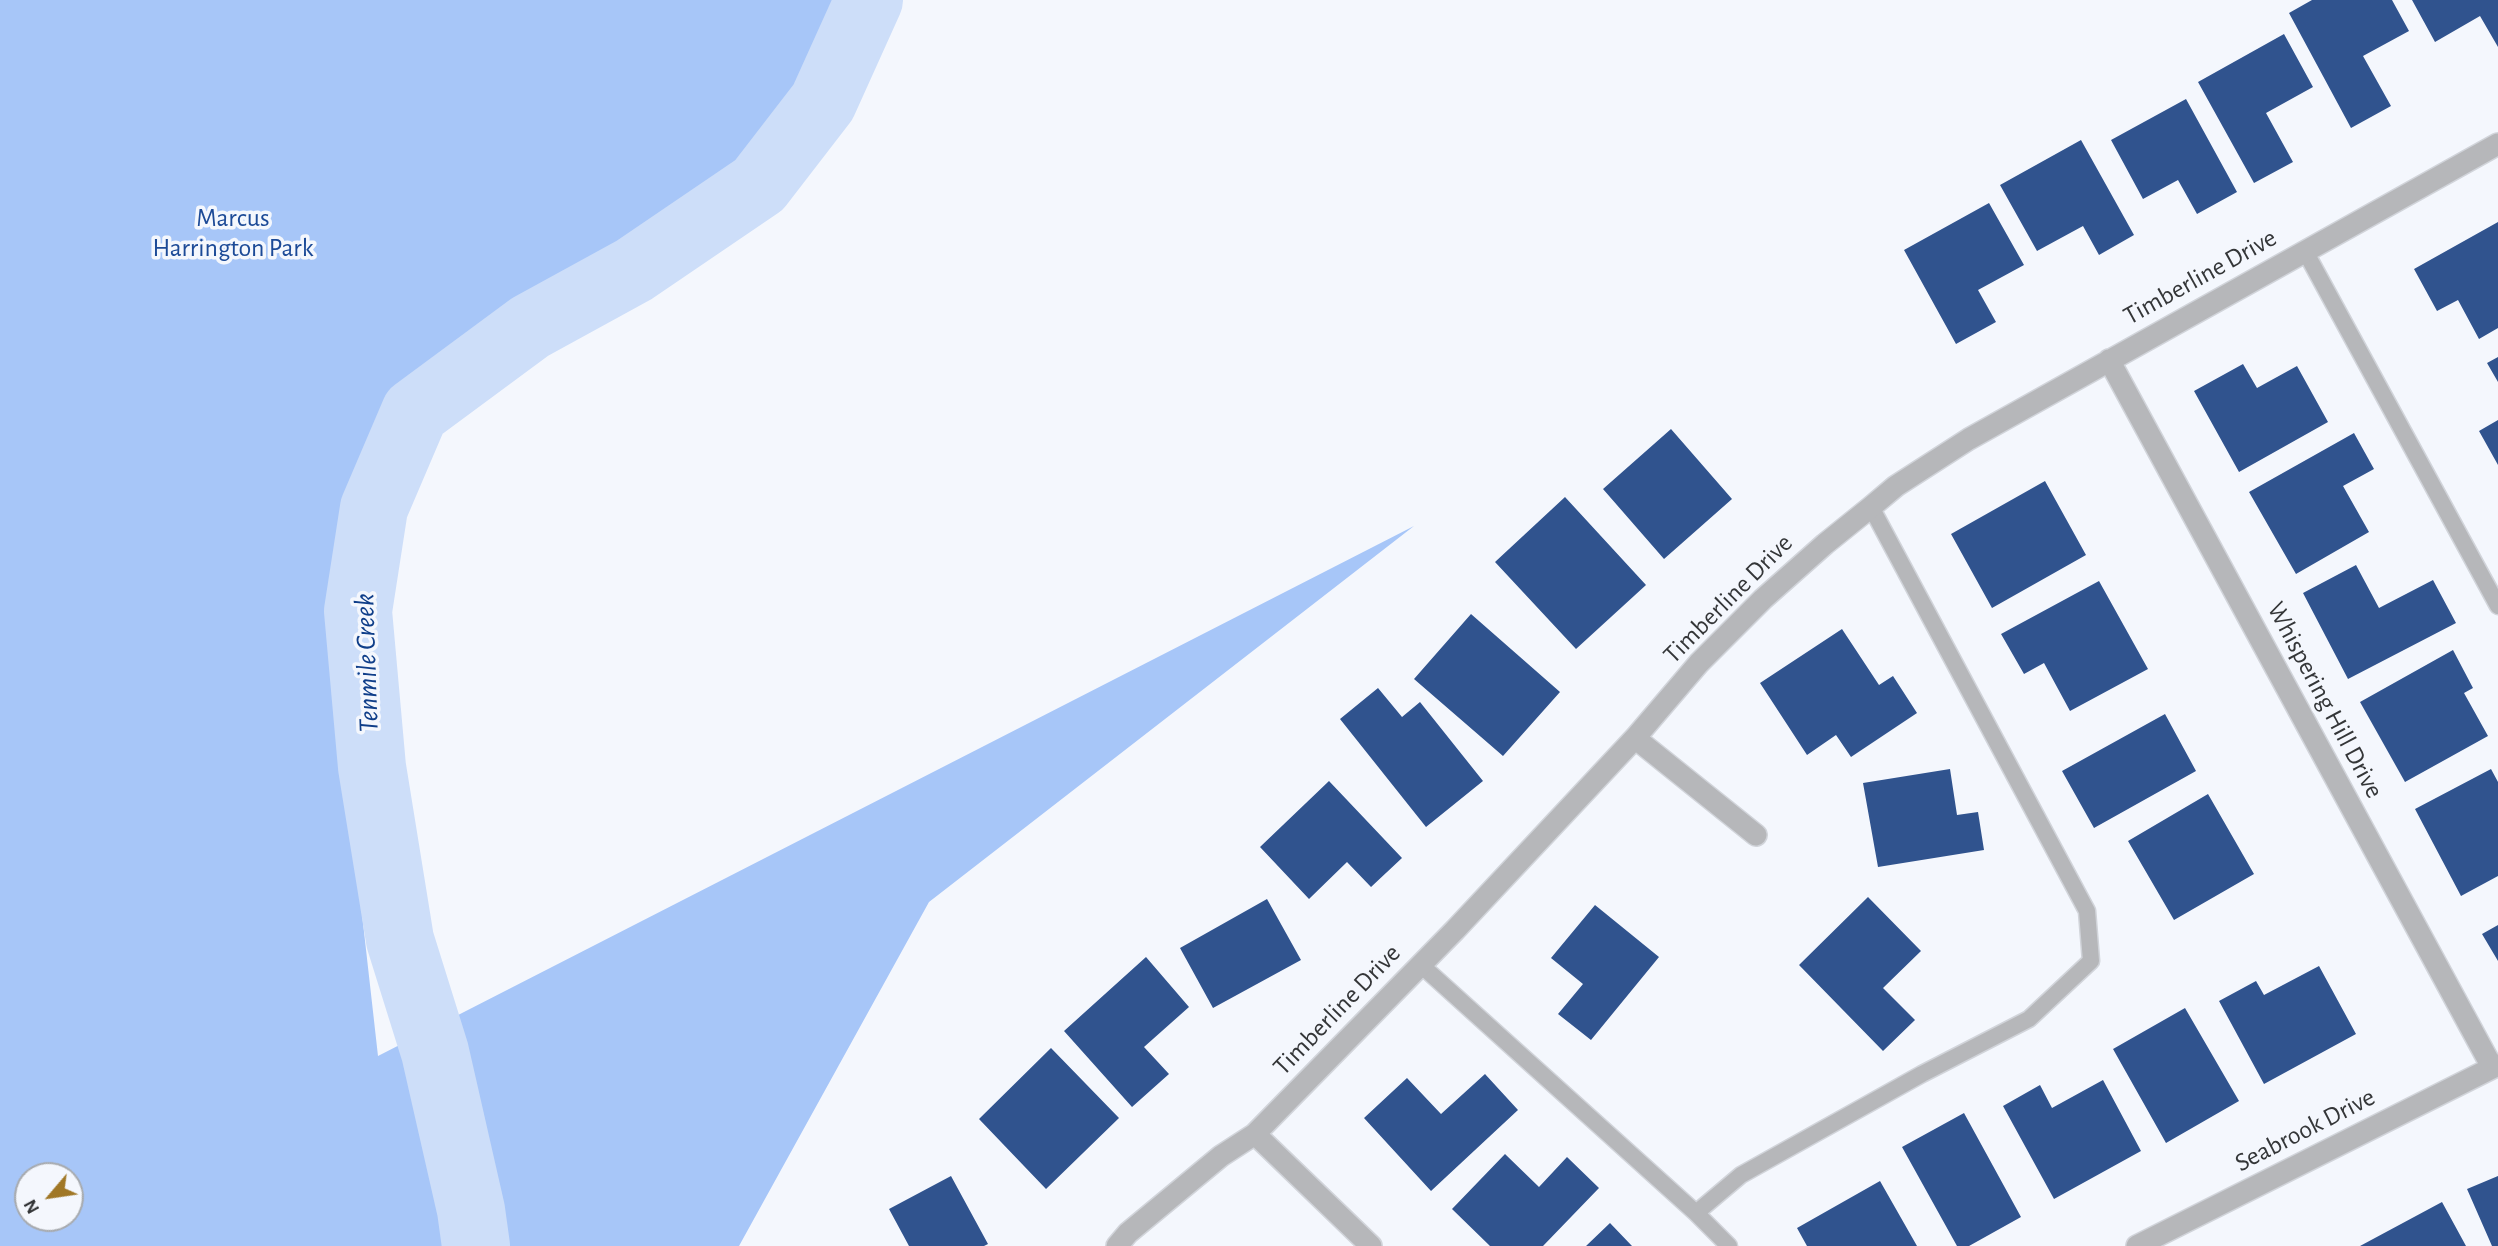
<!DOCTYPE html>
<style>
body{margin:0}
#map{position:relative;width:2498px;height:1246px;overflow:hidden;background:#f4f7fd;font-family:"Alegreya Sans",sans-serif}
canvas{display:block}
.north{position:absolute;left:14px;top:1162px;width:70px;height:70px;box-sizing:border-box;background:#f4f7fd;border:2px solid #a7aaae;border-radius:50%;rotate:241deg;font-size:19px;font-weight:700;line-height:28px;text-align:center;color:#343638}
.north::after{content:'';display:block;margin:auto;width:24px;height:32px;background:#a07726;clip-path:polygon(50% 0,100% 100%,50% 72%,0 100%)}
</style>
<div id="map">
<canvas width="2498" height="1246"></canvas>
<div class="north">N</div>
</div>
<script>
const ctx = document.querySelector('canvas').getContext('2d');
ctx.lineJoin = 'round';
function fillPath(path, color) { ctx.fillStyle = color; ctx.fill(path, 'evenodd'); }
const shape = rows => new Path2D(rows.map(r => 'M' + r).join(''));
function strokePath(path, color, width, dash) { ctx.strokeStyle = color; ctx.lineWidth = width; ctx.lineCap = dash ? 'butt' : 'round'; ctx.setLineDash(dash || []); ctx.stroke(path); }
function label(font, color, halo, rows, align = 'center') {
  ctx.font = font + ' "Alegreya Sans",sans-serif'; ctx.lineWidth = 7; ctx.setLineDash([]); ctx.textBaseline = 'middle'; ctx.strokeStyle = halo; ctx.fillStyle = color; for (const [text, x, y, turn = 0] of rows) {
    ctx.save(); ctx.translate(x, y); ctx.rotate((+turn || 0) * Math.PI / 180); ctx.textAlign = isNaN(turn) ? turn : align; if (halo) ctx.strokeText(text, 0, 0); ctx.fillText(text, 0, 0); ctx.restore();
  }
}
fillPath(shape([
 [0,0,840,0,839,12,741,175,410,386,356,469,332,648,378,1056,1414,526,929,902,739,1246,0,1246],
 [28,1176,70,1176,70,1218,28,1218]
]), '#a7c6f8');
strokePath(shape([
 [476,1246,471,1210,435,1052,400,940,372,767,358,611,374,508,415,412,530,327,634,270,759,185,823,102,869,0]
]), '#cddef9', 68);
fillPath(shape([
 [2312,0,2392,0,2409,31,2363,56,2391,106,2351,128,2289,13],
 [2412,0,2498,0,2498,47,2480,16,2435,42],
 [2284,34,2313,87,2266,113,2293,162,2254,183,2198,82],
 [2186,99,2237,192,2197,214,2178,180,2143,199,2111,140],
 [2081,140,2134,235,2099,255,2083,226,2037,251,2000,185],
 [1989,203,2024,265,1978,290,1996,322,1956,344,1904,250],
 [2498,222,2498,328,2479,339,2458,300,2437,311,2414,269],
 [2498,357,2498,382,2487,363],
 [2243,364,2257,388,2297,366,2328,422,2239,472,2194,391],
 [2498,420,2498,465,2479,431],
 [1671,429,1732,499,1664,559,1603,489],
 [2354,433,2374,469,2343,486,2369,532,2296,574,2249,492],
 [2045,481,2086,555,1992,608,1951,534],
 [1565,497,1646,585,1576,649,1495,562],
 [2356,565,2379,608,2433,580,2456,623,2348,679,2303,593],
 [2099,581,2148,669,2070,711,2044,663,2024,674,2001,634],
 [1471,614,1560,692,1503,756,1414,679],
 [1842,629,1879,685,1893,676,1917,713,1851,757,1836,735,1807,755,1760,683],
 [2453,650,2473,688,2464,693,2488,736,2405,782,2360,702],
 [1378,688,1402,717,1420,702,1483,781,1426,827,1340,719],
 [2165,714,2196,771,2094,828,2062,771],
 [1950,769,1957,815,1978,812,1984,850,1878,867,1863,783],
 [2491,769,2498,782,2498,876,2461,896,2415,809],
 [1329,781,1402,858,1371,887,1347,862,1309,899,1260,847],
 [2208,794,2254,874,2174,920,2128,841],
 [1868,897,1921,951,1883,988,1915,1020,1883,1051,1799,965],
 [1267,899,1301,960,1213,1008,1180,948],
 [1595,905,1659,957,1591,1040,1558,1014,1583,984,1551,958],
 [2498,925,2498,961,2482,934],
 [1146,957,1189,1007,1144,1047,1169,1074,1132,1107,1064,1031],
 [2319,966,2356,1034,2264,1084,2219,1001,2256,981,2264,995],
 [2185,1008,2239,1101,2166,1143,2113,1049],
 [1051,1048,1119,1118,1046,1189,979,1119],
 [1485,1074,1518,1110,1431,1191,1364,1118,1407,1078,1441,1114],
 [2103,1080,2141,1151,2054,1199,2003,1106,2040,1085,2052,1108],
 [1964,1113,2021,1217,1969,1246,1957,1246,1902,1147],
 [1505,1154,1539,1187,1567,1157,1599,1188,1543,1246,1490,1246,1452,1209],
 [951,1176,988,1244,984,1246,909,1246,889,1209],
 [2498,1176,2498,1246,2492,1246,2467,1189],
 [1880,1181,1917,1246,1807,1246,1797,1228],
 [2442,1202,2466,1246,2360,1246],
 [1610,1223,1632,1246,1586,1246]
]), '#30538e');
const service = shape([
 [2305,251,2498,606],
 [1421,965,1696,1213,1729,1246],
 [1696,1213,1741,1175,1922,1074,2029,1019,2091,961,2087,911,1871,507]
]);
const minor = shape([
 [2109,360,2492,1067],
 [1635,738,1756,835],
 [1255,1134,1371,1246],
 [1117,1246,1128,1233,1221,1156,1255,1134,1455,930,1635,738,1699,663,1763,599,1825,544,1871,507,1896,486,1969,439,2498,144],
 [2137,1246,2498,1065]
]);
strokePath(service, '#d1d4da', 19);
strokePath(minor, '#d1d4da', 24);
strokePath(service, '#b6b7ba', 16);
strokePath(minor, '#b6b7ba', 21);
label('26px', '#1c4a97', '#f4f7fd', [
 ["Marcus",233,218],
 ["Harrington Park",233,248]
]);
label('26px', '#343638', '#f4f7fd', [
 ["Timberline Drive",2200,277,-29],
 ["Timberline Drive",1728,599,-45],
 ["Whispering Hill Drive",2325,700,62],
 ["Timberline Drive",1337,1010,-46],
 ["Seabrook Drive",2305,1130,-27]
]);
label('italic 28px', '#0f3e89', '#f4f7fd', [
 ["Tenmile Creek",367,663,-92]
]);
</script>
